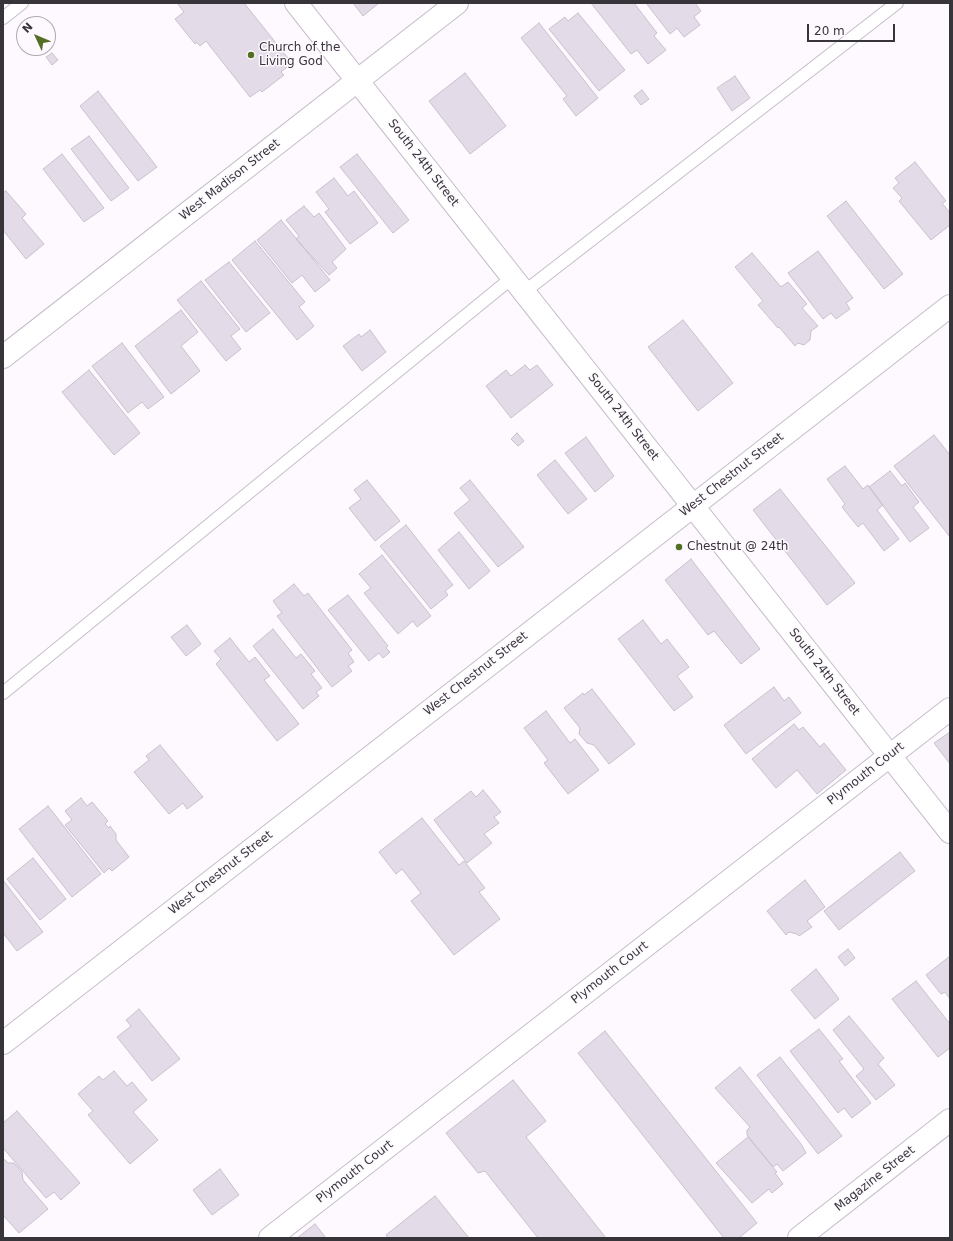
<!DOCTYPE html>
<style>
body{margin:0}
#map{position:relative;width:953px;height:1241px;overflow:hidden;background:#fdf9ff;font-family:"DejaVu Sans",sans-serif}
canvas{display:block}
.frame{position:absolute;inset:0;border:4px solid #38353a;pointer-events:none}
.north{position:absolute;left:16px;top:16px;width:40px;height:40px;box-sizing:border-box;background:#fdf9ff;border:1px solid #aeabb0;border-radius:50%;rotate:314deg;font-size:11px;font-weight:700;line-height:16px;text-align:center;color:#38353a}
.north::after{content:'';display:block;margin:auto;width:14px;height:18px;background:#546f23;clip-path:polygon(50% 0,100% 100%,50% 72%,0 100%)}
.scale{position:absolute;left:807px;top:24px;width:88px;height:18px;box-sizing:border-box;border:2px solid #38353a;border-top:0;padding-left:5px;font-size:12px;line-height:14px;white-space:nowrap;color:#38353a;-webkit-text-stroke:3px #fdf9ff;paint-order:stroke}
</style>
<div id="map">
<canvas width="953" height="1241"></canvas>
<div class="frame"></div>
<div class="north">N</div>
<div class="scale">20 m</div>
</div>
<script>
const ctx = document.querySelector('canvas').getContext('2d');
ctx.lineJoin = 'round';
function fillPath(path, color) { ctx.fillStyle = color; ctx.fill(path, 'evenodd'); }
const shape = rows => new Path2D(rows.map(r => 'M' + r).join(''));
function strokePath(path, color, width, dash) { ctx.strokeStyle = color; ctx.lineWidth = width; ctx.lineCap = dash ? 'butt' : 'round'; ctx.setLineDash(dash || []); ctx.stroke(path); }
function label(font, color, halo, rows, align = 'center') {
  ctx.font = font + ' "DejaVu Sans",sans-serif'; ctx.lineWidth = 3; ctx.setLineDash([]); ctx.textBaseline = 'middle'; ctx.strokeStyle = halo; ctx.fillStyle = color; for (const [text, x, y, turn = 0] of rows) {
    ctx.save(); ctx.translate(x, y); ctx.rotate((+turn || 0) * Math.PI / 180); ctx.textAlign = isNaN(turn) ? turn : align; if (halo) ctx.strokeText(text, 0, 0); ctx.fillText(text, 0, 0); ctx.restore();
  }
}
const building = shape([
 [177,3,244,3,292,63,281,72,284,75,262,92,260,90,250,97,206,41,200,46,196,42,195,44,175,19,184,12,177,3],
 [353,3,379,3,363,16,353,3],
 [591,3,634,3,657,33,654,36,666,50,648,64,637,50,631,54,591,3],
 [646,3,695,3,701,11,694,17,700,25,684,37,677,28,670,34,646,3],
 [578,13,625,70,599,91,549,29,565,17,568,21,578,13],
 [539,23,598,98,576,116,563,99,567,96,521,38,539,23],
 [52,53,58,60,52,65,46,57,52,53],
 [465,73,506,126,470,154,429,101,465,73],
 [735,76,750,98,732,111,717,88,735,76],
 [642,90,649,99,641,105,634,96,642,90],
 [98,91,157,167,138,181,80,106,98,91],
 [89,136,129,188,111,201,71,149,89,136],
 [62,154,104,208,84,222,43,169,62,154],
 [357,154,409,220,393,233,340,167,357,154],
 [915,162,946,201,942,203,950,213,950,225,931,240,899,201,902,198,893,188,899,183,895,178,915,162],
 [334,178,348,196,354,191,378,223,350,244,325,212,329,209,316,192,334,178],
 [6,191,26,214,22,218,44,244,26,259,3,230,3,193,6,191],
 [846,201,903,274,884,289,827,216,846,201],
 [304,206,314,217,319,213,346,249,332,262,337,268,329,275,296,239,299,236,286,220,304,206],
 [281,220,330,280,315,292,302,275,292,283,257,240,281,220],
 [255,241,305,302,299,307,314,326,297,340,232,260,255,241],
 [818,251,853,298,846,303,850,309,836,319,831,313,823,319,788,273,818,251],
 [752,253,781,287,788,282,807,304,802,308,818,326,811,331,810,340,804,345,798,343,795,346,779,327,778,328,758,305,763,301,735,267,752,253],
 [229,262,270,313,246,332,205,280,229,262],
 [201,281,240,329,231,336,241,349,226,361,177,300,201,281],
 [181,310,198,332,181,346,200,371,171,394,135,346,181,310],
 [683,320,733,383,698,411,648,347,683,320],
 [370,330,386,352,362,371,343,346,359,334,361,337,370,330],
 [122,343,164,397,148,409,142,402,128,413,92,366,122,343],
 [525,365,530,370,537,365,553,385,511,418,486,386,506,370,511,376,525,365],
 [89,370,140,433,114,455,62,392,89,370],
 [517,433,524,441,518,446,511,439,517,433],
 [934,435,950,455,950,537,894,466,934,435],
 [586,437,614,476,595,492,565,453,586,437],
 [555,460,587,499,568,514,537,475,555,460],
 [845,466,863,489,868,485,883,505,877,510,899,539,884,551,863,523,858,527,842,507,845,504,827,479,845,466],
 [890,471,902,486,905,483,919,502,913,507,929,528,910,542,869,487,890,471],
 [367,480,400,521,375,541,349,508,361,499,354,490,367,480],
 [470,480,524,547,498,567,454,513,470,500,460,488,470,480],
 [780,489,855,583,827,605,753,510,780,489],
 [406,525,453,585,445,591,448,595,431,609,380,546,406,525],
 [459,532,490,571,469,589,438,550,459,532],
 [382,555,431,616,417,627,413,621,398,634,364,593,371,588,359,574,382,555],
 [691,559,760,649,741,664,714,631,708,635,665,580,691,559],
 [294,584,304,596,308,593,352,650,348,653,354,662,348,666,352,671,332,687,277,616,282,613,273,601,294,584],
 [348,595,388,646,386,648,390,652,383,658,379,653,369,661,328,610,348,595],
 [643,620,661,644,667,639,689,667,677,676,693,697,674,711,618,639,643,620],
 [187,625,201,644,186,656,171,637,187,625],
 [273,629,296,658,301,654,315,671,311,674,322,688,316,692,319,696,303,709,253,646,273,629],
 [230,638,249,662,255,657,270,676,264,680,299,724,277,741,216,664,221,659,214,651,230,638],
 [774,687,784,701,789,697,801,713,746,754,724,725,774,687],
 [592,689,635,744,609,764,594,745,587,743,579,734,580,728,564,708,583,693,584,695,592,689],
 [546,711,570,743,575,739,599,770,568,794,544,763,548,760,524,728,546,711],
 [794,724,799,730,803,727,820,747,824,743,846,770,817,794,797,770,776,788,752,759,794,724],
 [950,732,950,764,934,743,950,732],
 [160,745,203,797,187,809,183,803,169,814,134,772,149,760,146,756,160,745],
 [483,790,501,812,494,817,499,823,484,834,492,843,467,863,434,820,471,791,476,797,483,790],
 [81,798,87,806,92,802,108,821,105,824,109,828,110,826,116,834,116,840,129,857,112,871,109,868,104,873,65,825,72,820,65,811,81,798],
 [48,806,101,874,72,897,19,829,48,806],
 [422,818,459,865,464,861,485,888,479,892,500,919,454,955,411,901,421,893,402,869,396,874,379,852,422,818],
 [900,852,915,871,839,930,824,911,900,852],
 [33,858,66,899,40,920,7,879,33,858],
 [3,880,43,932,17,951,3,933,3,880],
 [805,880,825,907,807,921,812,927,799,936,797,934,789,932,786,935,767,911,805,880],
 [848,949,855,958,845,966,838,957,848,949],
 [950,956,950,999,945,992,941,994,926,975,950,956],
 [816,969,839,999,815,1019,791,990,816,969],
 [916,981,950,1024,950,1048,938,1057,892,999,916,981],
 [139,1009,180,1059,152,1081,117,1037,131,1026,126,1020,139,1009],
 [849,1016,884,1058,878,1064,895,1085,876,1100,856,1076,864,1069,833,1030,849,1016],
 [819,1029,843,1059,839,1061,871,1103,852,1118,844,1108,838,1113,790,1051,819,1029],
 [605,1031,757,1223,739,1238,724,1238,578,1053,605,1031],
 [780,1057,842,1136,818,1154,757,1075,780,1057],
 [740,1067,801,1144,806,1153,783,1171,777,1164,773,1167,747,1135,747,1130,750,1127,715,1088,740,1067],
 [114,1071,127,1086,132,1082,147,1100,133,1112,158,1140,130,1164,88,1115,93,1111,78,1094,99,1076,103,1080,114,1071],
 [513,1080,546,1121,526,1137,606,1238,538,1238,485,1171,478,1173,446,1133,513,1080],
 [17,1111,80,1183,61,1200,54,1192,46,1198,3,1148,3,1123,17,1111],
 [748,1137,777,1172,775,1173,783,1184,772,1193,769,1189,752,1203,716,1163,748,1137],
 [3,1158,8,1163,14,1163,22,1172,23,1180,48,1209,19,1233,3,1215,3,1158],
 [220,1169,239,1195,212,1215,193,1190,220,1169],
 [435,1196,469,1238,388,1238,386,1235,435,1196],
 [315,1224,326,1238,297,1238,315,1224]
]);
fillPath(building, '#e3dbe8');
strokePath(building, '#c9c0cd', 1);
const service = shape([
 [3,18,22,3],
 [524,292,897,3],
 [3,693,513,277]
]);
const minor = shape([
 [296,3,950,832],
 [3,357,457,3],
 [270,1238,950,709],
 [799,1238,950,1120]
]);
const secondary = shape([
 [3,1043,950,306]
]);
strokePath(service, '#c6bdca', 14);
strokePath(minor, '#c6bdca', 24);
strokePath(secondary, '#c6bdca', 24);
strokePath(service, '#fff', 12);
strokePath(minor, '#fff', 22);
strokePath(secondary, '#fff', 22);
for (const [x, y, r, color] of [
 [251,55,4,"#546f23"],
 [679,547,4,"#546f23"]
]) { const dot = new Path2D(); dot.arc(x, y, r, 0, 2 * Math.PI); ctx.fillStyle = color; ctx.fill(dot); strokePath(dot, '#fdf9ff', 1.5); }
label('12px', '#38353a', '#fdf9ff', [
 ["Church of the",259,48],
 ["Living God",259,62],
 ["Chestnut @ 24th",687,547]
], 'left');
label('12px', '#38353a', '#fdf9ff', [
 ["South 24th Street",423,163,52],
 ["West Madison Street",230,180,-38],
 ["South 24th Street",623,417,52],
 ["West Chestnut Street",732,475,-38],
 ["South 24th Street",824,672,52],
 ["West Chestnut Street",476,674,-38],
 ["Plymouth Court",866,774,-38],
 ["West Chestnut Street",221,873,-38],
 ["Plymouth Court",610,973,-38],
 ["Plymouth Court",355,1172,-38],
 ["Magazine Street",875,1179,-38]
]);
</script>
